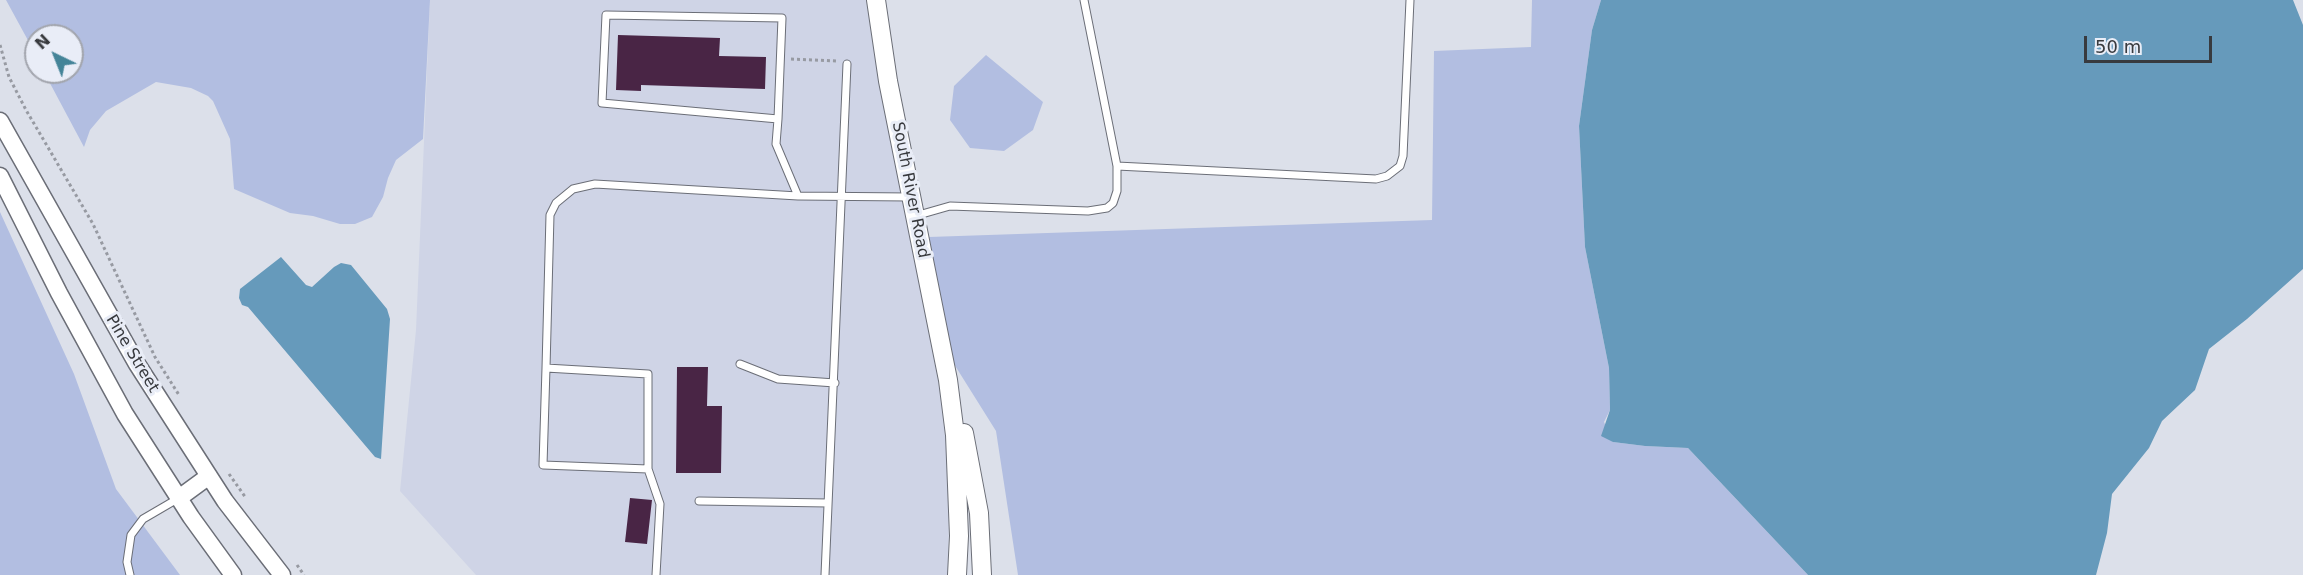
<!DOCTYPE html>
<style>
body{margin:0}
#map{position:relative;width:2303px;height:575px;overflow:hidden;background:#dce0ea;font-family:"DejaVu Sans",sans-serif}
canvas{display:block}
.north{position:absolute;left:24px;top:24px;width:60px;height:60px;box-sizing:border-box;background:#e9edf7;border:2px solid #a2a5ad;border-radius:50%;rotate:317deg;font-size:16px;font-weight:700;line-height:24px;text-align:center;color:#383a3e}
.north::after{content:'';display:block;margin:auto;width:21px;height:27px;background:#448498;clip-path:polygon(50% 0,100% 100%,50% 72%,0 100%)}
.scale{position:absolute;left:2084px;top:36px;width:128px;height:27px;box-sizing:border-box;border:3px solid #383a3e;border-top:0;padding-left:8px;font-size:18px;line-height:21px;white-space:nowrap;color:#383a3e;-webkit-text-stroke:4px #e9edf7;paint-order:stroke}
</style>
<div id="map">
<canvas width="2303" height="575"></canvas>
<div class="north">N</div>
<div class="scale">50 m</div>
</div>
<script>
const ctx = document.querySelector('canvas').getContext('2d');
ctx.lineJoin = 'round';
function fillPath(path, color) { ctx.fillStyle = color; ctx.fill(path, 'evenodd'); }
const shape = rows => new Path2D(rows.map(r => 'M' + r).join(''));
function strokePath(path, color, width, dash) { ctx.strokeStyle = color; ctx.lineWidth = width; ctx.lineCap = dash ? 'butt' : 'round'; ctx.setLineDash(dash || []); ctx.stroke(path); }
function label(font, color, halo, rows, align = 'center') {
  ctx.font = font + ' "DejaVu Sans",sans-serif'; ctx.lineWidth = 6; ctx.setLineDash([]); ctx.textBaseline = 'middle'; ctx.strokeStyle = halo; ctx.fillStyle = color; for (const [text, x, y, turn = 0] of rows) {
    ctx.save(); ctx.translate(x, y); ctx.rotate((+turn || 0) * Math.PI / 180); ctx.textAlign = isNaN(turn) ? turn : align; if (halo) ctx.strokeText(text, 0, 0); ctx.fillText(text, 0, 0); ctx.restore();
  }
}
fillPath(shape([
 [430,0,866,0,879,82,939,381,946,435,949,510,948,575,476,575,400,491,416,330]
]), '#cfd4e6');
fillPath(shape([
 [6,0,430,0,423,139,396,160,388,178,383,197,372,217,355,224,340,224,313,216,290,213,234,189,230,139,213,101,208,96,191,88,156,82,106,111,90,130,84,147,44,72,72,72,72,36,36,36,36,55],
 [1532,0,1601,0,1592,30,1579,126,1585,247,1609,368,1610,410,1604,422,1613,442,1645,446,1688,448,1808,575,1018,575,996,431,954,364,929,237,1432,220,1434,51,1531,47],
 [986,55,1043,102,1033,130,1004,151,970,148,950,120,954,86],
 [0,212,74,374,116,489,180,575,0,575]
]), '#b2bee1');
fillPath(shape([
 [1601,0,2293,0,2303,25,2303,269,2247,319,2209,349,2195,390,2162,421,2149,448,2112,494,2107,533,2096,575,1808,575,1688,448,1645,446,1613,442,1601,436,1610,410,1609,368,1585,247,1579,126,1592,30],
 [281,257,306,285,312,287,334,267,341,263,351,265,387,309,390,319,381,459,375,457,248,307,242,305,239,298,240,289]
]), '#669abb');
fillPath(shape([
 [618,35,720,38,719,56,766,57,765,89,641,85,641,91,616,90],
 [677,367,708,367,707,406,722,406,721,473,676,473],
 [630,498,652,500,647,544,625,542]
]), '#492545');
const service = shape([
 [778,119,602,103,606,15,782,18,778,119,776,144,798,196,909,197],
 [1117,166,1376,179,1387,176,1400,166,1403,156,1410,0],
 [915,216,950,206,1088,211,1107,208,1113,203,1117,191,1117,166,1084,0],
 [740,364,778,379,835,383],
 [546,368,648,374,648,469,543,465,546,368,550,215,556,203,573,189,595,184,798,196],
 [648,469,660,504,656,575],
 [699,501,828,503],
 [130,575,127,562,131,535,143,519,179,498],
 [825,575,847,64]
]);
const tertiary = shape([
 [0,121,137,364,225,501,282,575],
 [0,176,59,293,125,414,191,517,233,575],
 [179,498,209,476]
]);
const secondary = shape([
 [876,0,888,81,948,380,955,435,959,536,957,575],
 [964,433,979,513,982,575]
]);
strokePath(service, '#6b6e77', 9);
strokePath(tertiary, '#6b6e77', 19);
strokePath(secondary, '#6b6e77', 20);
strokePath(shape([
 [0,45,9,77,26,110,93,224,155,357,179,395],
 [791,59,836,61],
 [229,474,246,498],
 [297,565,304,575]
]), '#979aa2', 3, [3, 3]);
strokePath(service, '#fff', 7);
strokePath(tertiary, '#fff', 16);
strokePath(secondary, '#fff', 18);
label('16px', '#383a3e', '#e9edf7', [
 ["South River Road",910,190,79],
 ["Pine Street",132,354,59]
]);
</script>
